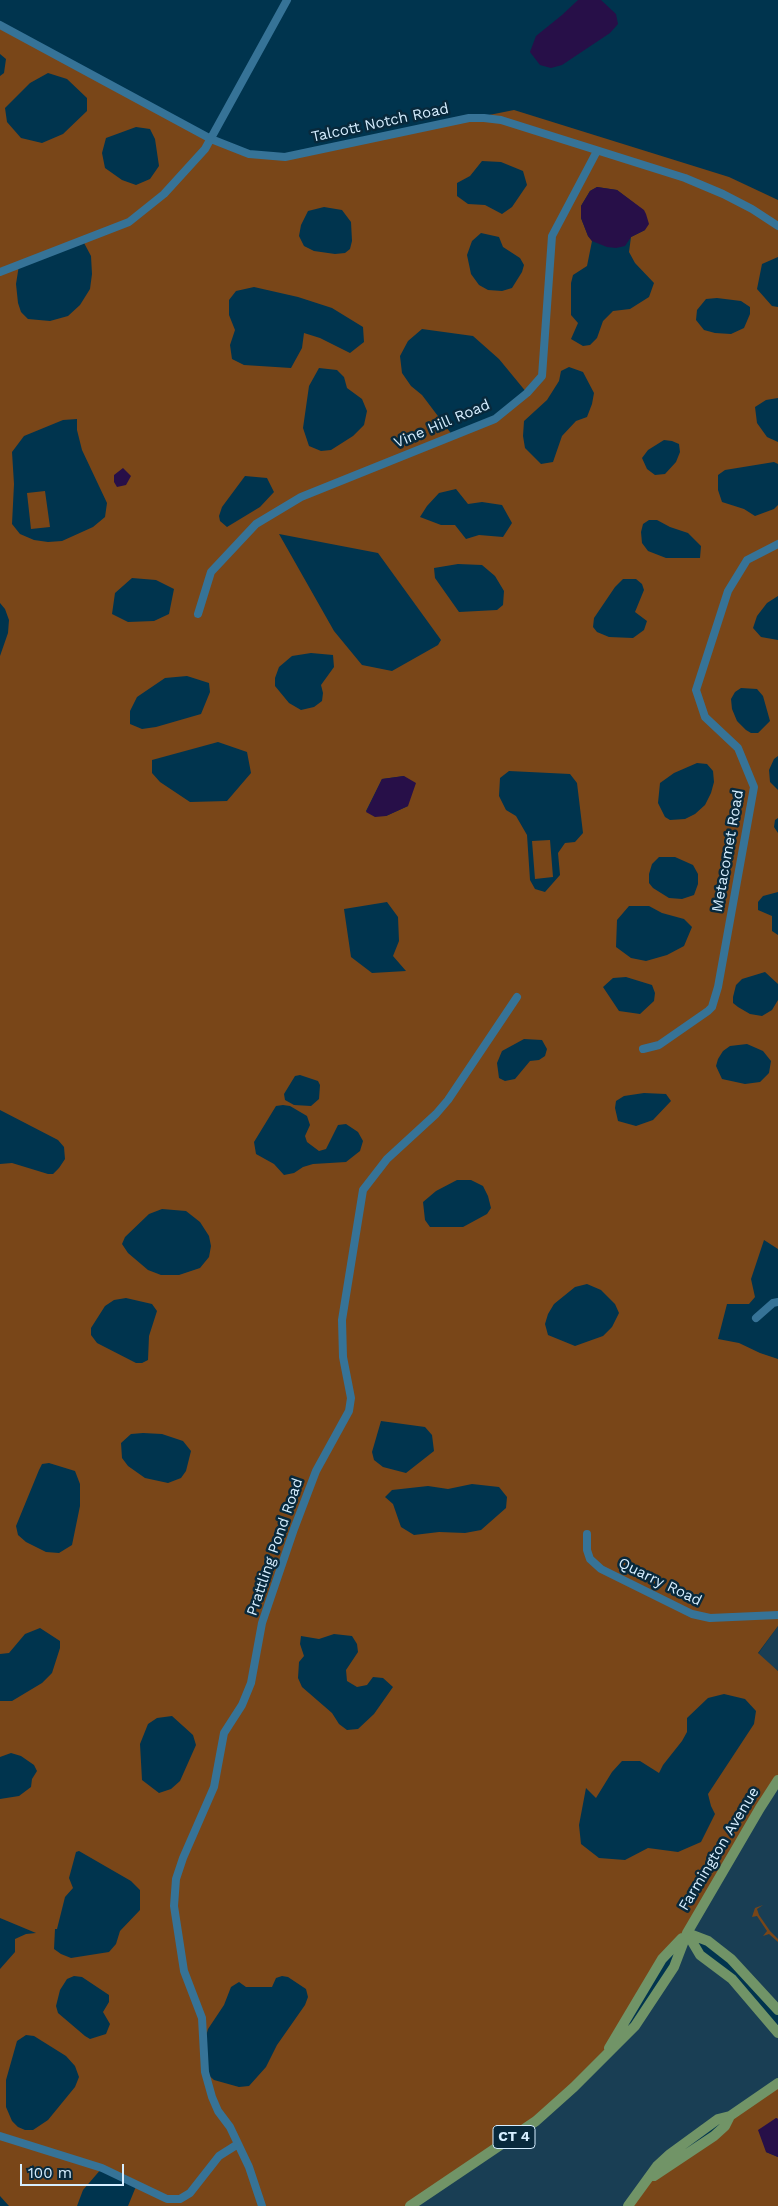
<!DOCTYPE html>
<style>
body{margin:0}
#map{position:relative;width:778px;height:2206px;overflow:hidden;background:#00344e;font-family:"Work Sans",sans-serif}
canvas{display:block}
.scale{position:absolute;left:20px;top:2164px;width:104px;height:22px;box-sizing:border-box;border:2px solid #d6eeff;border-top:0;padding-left:6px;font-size:15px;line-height:18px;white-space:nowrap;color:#d6eeff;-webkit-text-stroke:4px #08293c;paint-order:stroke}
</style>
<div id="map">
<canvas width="778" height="2206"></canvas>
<div class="scale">100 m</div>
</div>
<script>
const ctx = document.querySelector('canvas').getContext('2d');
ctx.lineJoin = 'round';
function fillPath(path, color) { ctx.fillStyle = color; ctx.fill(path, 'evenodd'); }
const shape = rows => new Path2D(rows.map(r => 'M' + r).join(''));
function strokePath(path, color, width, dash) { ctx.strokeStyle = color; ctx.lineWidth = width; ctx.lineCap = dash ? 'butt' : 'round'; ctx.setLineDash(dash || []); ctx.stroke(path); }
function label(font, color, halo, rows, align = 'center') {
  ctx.font = font + ' "Work Sans",sans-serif'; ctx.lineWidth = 5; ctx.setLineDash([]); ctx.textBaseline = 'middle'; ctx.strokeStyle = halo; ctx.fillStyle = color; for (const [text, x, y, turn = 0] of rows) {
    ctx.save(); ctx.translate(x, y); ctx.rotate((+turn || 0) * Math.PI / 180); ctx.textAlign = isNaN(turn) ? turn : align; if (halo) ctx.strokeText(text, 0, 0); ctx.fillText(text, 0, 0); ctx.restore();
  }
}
fillPath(shape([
 [778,1626,778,1671,758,1654],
 [778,1780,778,2010,742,1969,688,1933,700,1955,722,1971,778,2033,778,2083,691,2137,628,2206,410,2206,496,2150,649,2006,687,1933]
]), '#193e54');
fillPath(shape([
 [0,25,233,149,275,158,514,110,729,177,778,200,778,257,762,264,757,289,772,306,778,307,778,398,766,400,755,407,757,423,767,437,778,442,778,464,774,462,725,470,718,475,718,490,722,502,744,509,755,516,774,509,778,505,778,596,767,603,757,616,753,628,761,637,778,640,778,756,774,759,769,770,770,782,778,790,778,818,775,820,774,827,778,833,778,892,763,896,758,902,758,910,772,916,772,931,778,935,778,989,778,984,765,972,742,979,736,985,733,997,733,1003,738,1007,750,1014,762,1016,772,1010,778,1000,778,1249,764,1240,751,1279,755,1297,749,1304,727,1304,718,1339,739,1343,760,1353,778,1359,778,1626,758,1653,778,1671,778,1780,687,1933,662,1959,606,2053,555,2105,410,2206,128,2206,137,2184,102,2168,83,2190,77,2206,9,2206,0,2196,0,1969,15,1952,15,1939,26,1934,36,1933,0,1918,0,1799,19,1796,31,1787,32,1779,37,1771,34,1765,21,1756,11,1753,0,1757,0,1701,12,1701,42,1683,52,1673,60,1648,60,1641,40,1628,25,1634,9,1653,0,1654,0,1164,12,1163,48,1174,53,1174,59,1168,65,1159,64,1147,58,1140,0,1110,0,656,8,633,9,620,5,609,0,603,0,76,4,73,6,59,0,54],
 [48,73,67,79,87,98,87,111,63,134,42,143,21,138,7,122,5,108,30,83],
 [136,127,150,129,155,139,159,166,150,179,136,185,122,180,105,168,102,153,106,138],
 [482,161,501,162,523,171,527,185,512,207,502,214,485,205,468,204,457,196,457,183,470,176],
 [597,187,617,190,643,210,645,230,631,237,629,252,635,263,654,283,649,297,630,309,613,311,603,321,597,338,590,345,583,346,571,339,578,323,571,315,571,283,573,275,587,266,592,241,588,236,581,218,581,206,590,191],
 [324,207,342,210,351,222,352,241,350,249,345,253,335,254,314,251,304,246,299,236,301,225,308,211],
 [481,233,499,237,503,247,520,258,524,265,522,272,512,288,502,291,488,290,479,285,471,274,467,255,472,241],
 [83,241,91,256,92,274,90,289,80,305,68,316,50,321,28,319,21,312,18,303,16,284,19,265],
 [254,287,298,297,332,308,363,327,364,342,350,353,320,338,304,333,302,348,291,368,244,365,232,359,230,345,235,330,229,315,229,300,236,291],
 [717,298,741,301,750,307,750,314,744,328,731,334,715,333,704,330,696,320,697,310,706,299],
 [422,329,473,336,499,359,527,393,495,419,453,436,422,395,411,386,402,373,400,356,408,341],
 [569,367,583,372,594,393,592,404,587,417,576,421,562,436,553,462,541,464,525,448,523,436,524,421,547,400,559,381,561,371],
 [319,368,337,370,344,377,347,388,362,399,367,411,364,425,353,436,331,450,321,451,309,446,303,428,309,386],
 [77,419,77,430,82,450,107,503,105,517,93,527,62,541,48,542,34,540,20,534,12,524,14,484,12,452,24,436,63,420],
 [664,440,672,441,679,444,680,452,676,462,665,474,655,475,647,469,642,458,648,450],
 [245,476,267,478,274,492,260,507,227,527,220,521,219,516,222,507],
 [456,489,468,504,482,502,502,505,512,523,503,537,479,535,466,539,455,525,441,525,420,517,427,506,439,493],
 [649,520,657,520,670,527,688,533,701,546,700,558,666,558,648,551,642,543,641,532,643,524],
 [279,534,378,553,441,640,438,645,392,671,362,665,334,631],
 [458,564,482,565,495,576,504,591,503,605,497,610,459,612,435,578,434,568],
 [132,578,156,580,174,589,169,614,154,621,128,622,112,614,115,593],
 [623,579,636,579,642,584,644,590,635,612,647,621,644,630,633,638,609,637,597,632,593,627,594,618,615,587],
 [311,653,333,655,334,667,321,685,323,693,322,701,314,707,301,710,289,703,275,686,275,678,279,667,292,656],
 [187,676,209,683,210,692,201,714,156,727,142,729,130,724,130,711,137,697,165,678],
 [741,688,757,689,763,696,770,721,758,733,751,733,746,730,737,721,732,709,731,699,735,692],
 [218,742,247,752,251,773,227,801,190,802,160,782,152,773,152,760],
 [697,763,707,764,713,771,714,782,711,793,705,805,695,814,685,819,670,820,665,817,658,803,660,783,674,773],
 [509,771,570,774,577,783,583,833,575,842,565,843,558,853,560,875,545,892,535,889,530,880,527,835,516,816,506,810,499,796,500,778],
 [404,776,408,806,386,816,366,811,382,779],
 [659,857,675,857,693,865,698,874,698,884,694,895,682,899,669,898,653,888,649,883,649,874,652,864],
 [387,902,398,917,399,941,393,956,406,971,372,973,351,957,344,909],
 [629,906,649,906,662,913,684,919,692,927,684,946,667,955,646,961,631,958,616,947,617,920],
 [626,977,652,985,655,993,654,1001,640,1014,619,1011,603,987,613,978],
 [524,1039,542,1040,547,1049,545,1056,539,1060,530,1061,515,1079,505,1081,499,1078,497,1063,502,1051],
 [747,1044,763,1051,771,1061,769,1073,760,1082,745,1084,722,1079,716,1066,718,1059,723,1051,730,1046],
 [300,1075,318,1081,320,1085,319,1099,311,1106,294,1105,285,1100,284,1094,295,1076],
 [644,1093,666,1094,671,1101,653,1120,636,1126,618,1121,615,1108,616,1101,624,1096],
 [283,1105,290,1106,307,1116,310,1125,305,1136,307,1142,319,1151,326,1149,338,1125,346,1124,358,1132,363,1141,360,1151,346,1162,313,1164,303,1167,294,1173,284,1175,274,1164,256,1154,254,1142,276,1106],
 [457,1180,471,1180,483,1186,488,1196,491,1208,487,1214,463,1227,430,1227,425,1220,423,1202,436,1191],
 [162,1209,186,1211,200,1222,209,1236,211,1246,209,1257,200,1268,179,1275,161,1275,148,1270,128,1253,122,1244,125,1237,149,1214],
 [587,1284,601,1290,615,1304,619,1313,612,1327,603,1336,575,1346,548,1335,545,1324,548,1314,554,1304,575,1287],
 [126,1298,152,1304,157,1311,149,1336,148,1360,142,1363,136,1363,97,1343,91,1335,91,1328,105,1306,114,1300],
 [381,1421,425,1427,432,1435,434,1451,406,1473,383,1467,374,1460,372,1452],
 [143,1433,162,1434,183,1441,191,1451,186,1471,181,1478,168,1483,145,1478,128,1466,122,1458,121,1443,131,1434],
 [49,1463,75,1471,80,1484,80,1506,72,1545,59,1553,46,1552,26,1542,18,1535,16,1526,39,1470,42,1464],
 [472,1484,499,1487,507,1497,506,1508,481,1530,465,1533,439,1532,414,1535,401,1527,393,1504,385,1497,392,1490,428,1486,448,1489],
 [334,1634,352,1636,357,1644,358,1652,346,1670,347,1681,357,1687,367,1685,373,1677,383,1678,393,1687,374,1714,358,1729,347,1730,339,1724,332,1713,302,1687,298,1678,299,1662,304,1656,300,1644,301,1636,319,1639],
 [724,1694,745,1699,756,1711,754,1724,708,1794,711,1806,715,1814,701,1842,678,1852,648,1848,625,1860,599,1858,581,1844,579,1825,586,1788,596,1798,612,1772,622,1761,640,1761,659,1773,663,1765,682,1741,687,1732,687,1718,708,1698],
 [172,1716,193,1735,196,1745,180,1781,171,1789,159,1793,142,1780,140,1744,148,1724,157,1718],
 [79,1851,131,1881,140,1890,140,1910,120,1931,116,1944,109,1952,71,1958,61,1954,54,1949,55,1929,57,1929,65,1897,73,1888,69,1878,76,1852],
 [74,1976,82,1977,109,1995,109,2002,103,2012,110,2024,106,2034,90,2039,85,2036,58,2013,56,2006,60,1990,67,1979],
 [282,1976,288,1977,306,1989,308,1997,305,2005,277,2045,266,2067,249,2086,239,2087,214,2080,205,2072,205,2040,208,2029,224,2005,231,1987,239,1982,246,1987,272,1987,276,1978],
 [26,2035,34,2036,66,2056,75,2066,79,2077,75,2087,48,2120,33,2130,25,2130,18,2127,12,2121,6,2107,6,2080,17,2041],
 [45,491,50,527,31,529,27,493],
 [550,840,553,877,535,879,532,841],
 [763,1905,757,1909,759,1915,770,1931,778,1939,778,1942,769,1934,763,1936,767,1931,757,1916,752,1917,755,1908],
 [778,2083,778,2119,776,2118,766,2152,778,2157,778,2206,628,2206,648,2180]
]), '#794618');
fillPath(shape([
 [578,0,601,0,616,14,618,24,610,33,562,65,551,68,540,65,530,52,536,36,562,15],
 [597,187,617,190,644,210,646,214,649,224,645,230,631,237,625,246,616,248,607,247,592,241,588,236,581,218,581,206,590,191],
 [123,468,131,476,126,485,117,487,114,482,114,475],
 [404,776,416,783,408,806,386,816,375,817,366,812,382,779],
 [776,2118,778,2119,778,2157,766,2152,758,2130]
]), '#270f48');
strokePath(shape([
 [0,25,211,139,249,154,285,157,469,118,484,118,501,120,685,178,723,194,752,209,778,226],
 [0,272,129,222,164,194,205,149,287,0],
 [198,614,211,572,256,524,301,497,495,419,527,393,542,376,552,236,597,151],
 [643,1049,659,1045,708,1011,712,1007,718,987,754,787,738,748,705,717,696,690,728,591,747,560,778,544],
 [756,1318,773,1303,778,1302],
 [587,1534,587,1550,590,1559,601,1569,692,1614,710,1618,778,1615],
 [0,2136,102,2168,167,2199,180,2199,190,2193,219,2156,238,2144],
 [262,2206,249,2167,230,2127,218,2111,212,2097,205,2072,202,2018,184,1971,174,1906,176,1879,183,1858,214,1787,224,1733,242,1705,251,1683,262,1623,294,1529,316,1471,349,1411,351,1398,343,1357,342,1320,363,1190,387,1159,436,1114,448,1100,517,997]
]), '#367397', 8);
strokePath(shape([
 [687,1933,700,1955,732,1979,778,2033],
 [687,1933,708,1941,731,1959,778,2010],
 [609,2048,662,1959,682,1938],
 [654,2176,714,2136,725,2126,730,2116],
 [410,2206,536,2121,574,2087,635,2026,674,1967,687,1933,760,1808,778,1780],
 [628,2206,657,2166,670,2154,718,2119,730,2116,778,2083]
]), '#719467', 10);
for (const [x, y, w] of [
 [514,2137,42]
]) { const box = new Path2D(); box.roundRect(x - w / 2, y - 11.5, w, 23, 4); ctx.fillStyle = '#08293c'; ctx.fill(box); strokePath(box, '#d6eeff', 1); }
label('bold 14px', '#d6eeff', null, [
 ["CT 4",514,2137]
]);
label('15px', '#d6eeff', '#08293c', [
 ["Talcott Notch Road",380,123,-12],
 ["Vine Hill Road",442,424,-23],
 ["Metacomet Road",728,851,-80],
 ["Prattling Pond Road",275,1547,-71],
 ["Quarry Road",660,1582,26],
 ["Farmington Avenue",719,1849,-59]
]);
</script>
